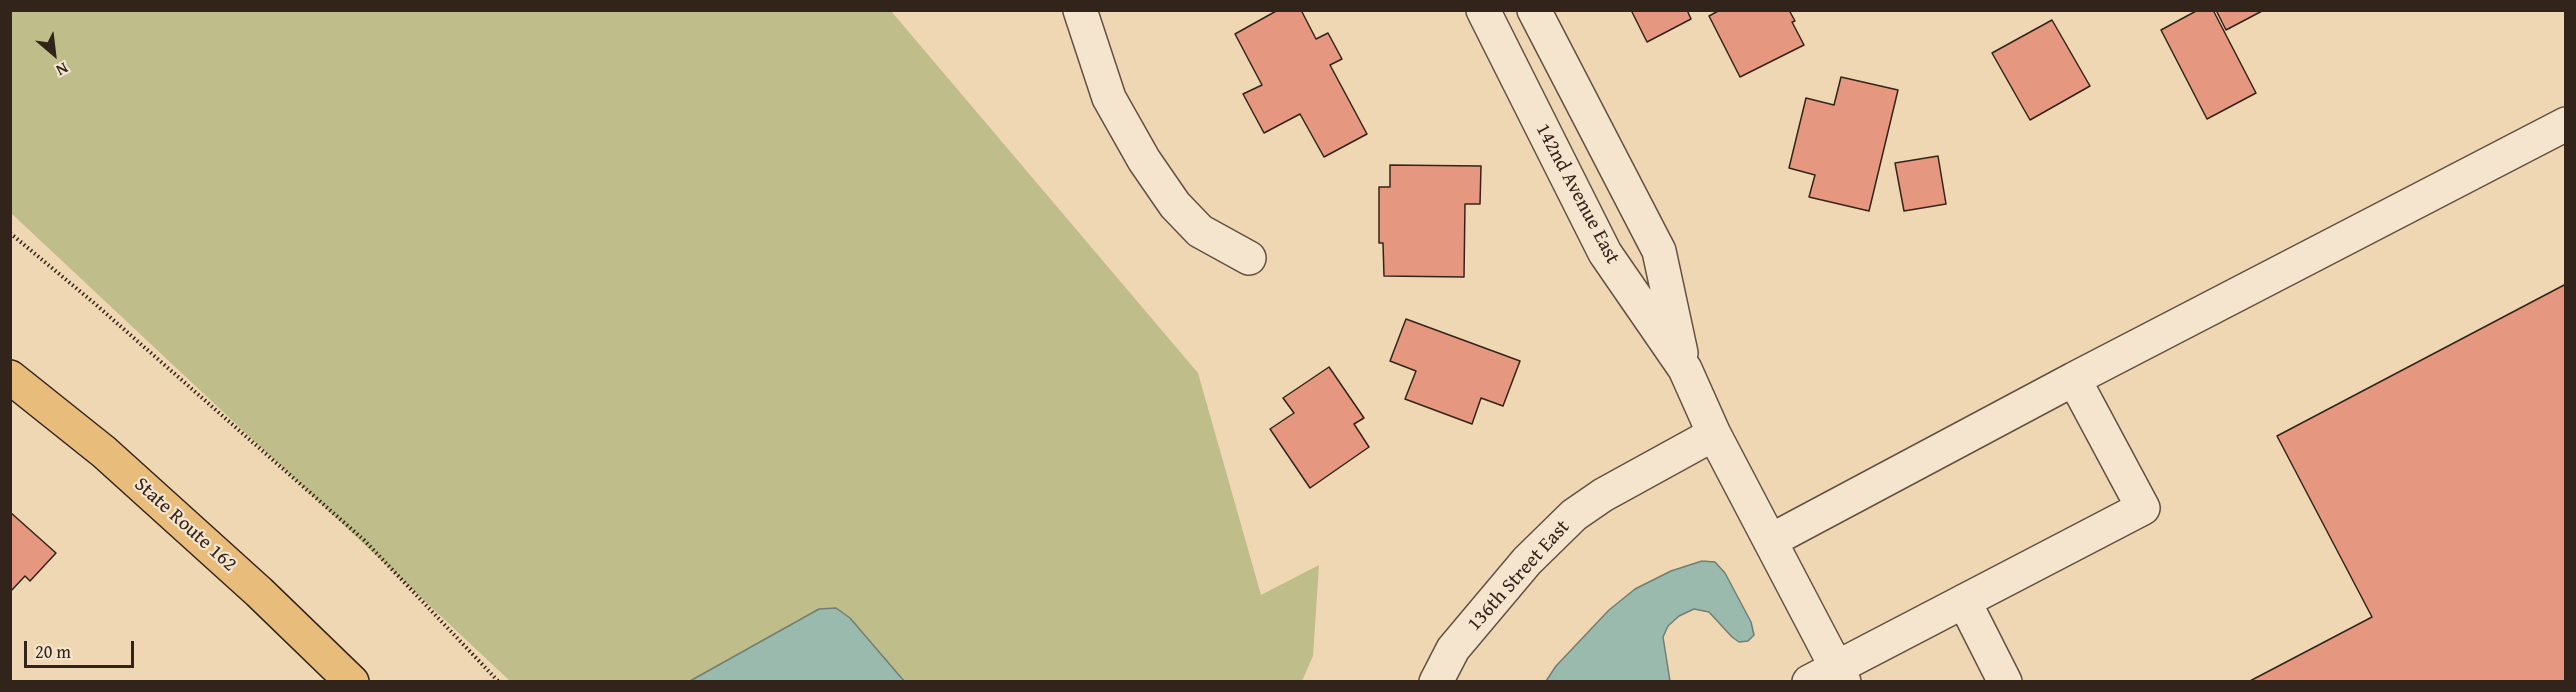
<!DOCTYPE html>
<style>
body{margin:0}
#map{position:relative;width:2576px;height:692px;overflow:hidden;background:#f0d7b4;font-family:"Gentium Book Plus",serif}
canvas{display:block}
.frame{position:absolute;inset:0;border:12px solid #33241b;pointer-events:none}
.north{position:absolute;left:24px;top:24px;width:60px;height:60px;-webkit-text-stroke:4px #f5e5ce;paint-order:stroke;rotate:152deg;font-size:16px;font-weight:700;line-height:24px;text-align:center;color:#33241b}
.north::after{content:'';display:block;margin:auto;width:21px;height:27px;background:#33241b;clip-path:polygon(50% 0,100% 100%,50% 72%,0 100%)}
.scale{position:absolute;left:24px;top:641px;width:110px;height:27px;box-sizing:border-box;border:3px solid #33241b;border-top:0;padding-left:8px;font-size:18px;line-height:21px;white-space:nowrap;color:#33241b;-webkit-text-stroke:4px #f5e5ce;paint-order:stroke}
</style>
<div id="map">
<canvas width="2576" height="692"></canvas>
<div class="frame"></div>
<div class="north">N</div>
<div class="scale">20 m</div>
</div>
<script>
const ctx = document.querySelector('canvas').getContext('2d');
ctx.lineJoin = 'round';
function fillPath(path, color) { ctx.fillStyle = color; ctx.fill(path, 'evenodd'); }
const shape = rows => new Path2D(rows.map(r => 'M' + r).join(''));
function strokePath(path, color, width, dash) { ctx.strokeStyle = color; ctx.lineWidth = width; ctx.lineCap = dash ? 'butt' : 'round'; ctx.setLineDash(dash || []); ctx.stroke(path); }
function label(font, color, halo, rows, align = 'center') {
  ctx.font = font + ' "Gentium Book Plus",serif'; ctx.lineWidth = 4.5; ctx.setLineDash([]); ctx.textBaseline = 'middle'; ctx.strokeStyle = halo; ctx.fillStyle = color; for (const [text, x, y, turn = 0] of rows) {
    ctx.save(); ctx.translate(x, y); ctx.rotate((+turn || 0) * Math.PI / 180); ctx.textAlign = isNaN(turn) ? turn : align; if (halo) ctx.strokeText(text, 0, 0); ctx.fillText(text, 0, 0); ctx.restore();
  }
}
fillPath(shape([
 [10,11,891,11,1198,373,1261,595,1319,565,1313,656,1302,681,510,681,11,213]
]), '#bfbd89');
const water = shape([
 [1702,561,1715,562,1725,573,1751,622,1754,635,1748,641,1739,642,1732,637,1709,612,1694,609,1679,616,1668,626,1663,637,1670,681,1546,681,1556,666,1609,610,1635,589,1671,571,1702,561],
 [836,608,850,618,904,681,690,681,819,609,836,608]
]);
fillPath(water, '#9abaad');
strokePath(water, '#717e73', 1.5);
const building = shape([
 [1278,10,1301,10,1316,39,1328,33,1342,59,1330,65,1367,134,1324,157,1300,114,1264,133,1243,94,1262,85,1235,34,1278,10],
 [1631,10,1687,10,1691,19,1647,42,1631,10],
 [1720,10,1789,10,1795,21,1792,22,1804,45,1740,77,1709,16,1720,10],
 [2198,10,2213,10,2256,93,2207,119,2161,30,2198,10],
 [2216,10,2264,10,2226,30,2216,10],
 [2052,20,2090,86,2030,120,1992,53,2052,20],
 [1841,77,1898,90,1869,211,1809,197,1815,175,1789,168,1806,98,1834,105,1841,77],
 [1938,156,1946,204,1904,211,1895,163,1938,156],
 [1390,165,1481,166,1480,204,1465,204,1464,277,1384,276,1383,243,1379,243,1379,187,1390,187,1390,165],
 [2566,284,2566,682,2248,682,2372,617,2277,436,2566,284],
 [1406,319,1520,361,1503,406,1481,398,1472,424,1405,399,1416,371,1390,361,1406,319],
 [1329,367,1364,418,1354,424,1369,447,1310,488,1270,429,1294,413,1283,398,1329,367],
 [10,512,56,553,30,581,25,576,10,592,10,512]
]);
fillPath(building, '#e5977f');
strokePath(building, '#33241b', 1.5);
const minor = shape([
 [1080,10,1109,98,1144,160,1175,205,1200,231,1249,258],
 [1483,10,1605,253,1685,369,1714,434,1844,682],
 [1534,10,1659,251,1681,353],
 [2074,379,2566,124],
 [1770,541,2074,379,2143,508,1809,682],
 [1964,601,2005,682],
 [1436,682,1453,649,1527,561,1574,515,1603,495,1714,434]
]);
const major = shape([
 [10,377,104,452,259,592,352,682]
]);
strokePath(minor, '#625141', 36);
strokePath(major, '#33241b', 36);
strokePath(shape([
 [10,233,94,303,364,540,499,682]
]), '#33241b', 4, [1.5, 3]);
strokePath(minor, '#f5e5ce', 33);
strokePath(major, '#e8bc7a', 33);
label('20px', '#33241b', '#f5e5ce', [
 ["142nd Avenue East",1577,194,62],
 ["State Route 162",185,525,42],
 ["136th Street East",1519,576,-48]
]);
</script>
